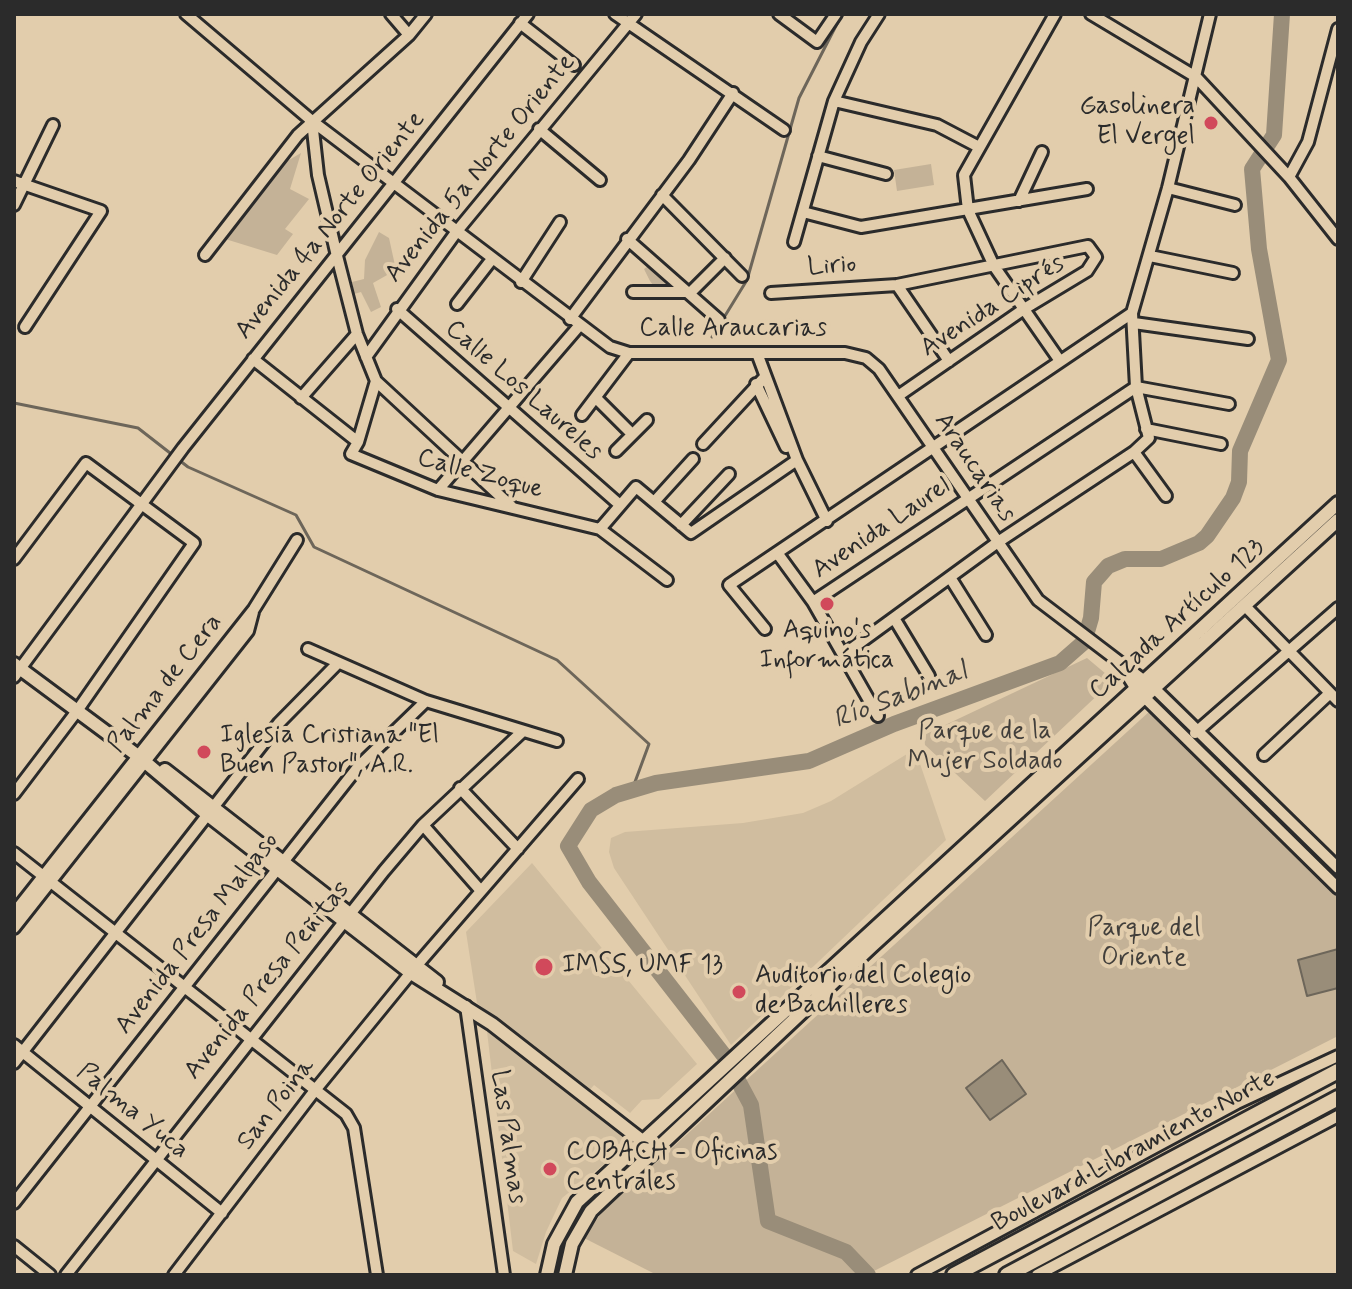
<!DOCTYPE html>
<meta charset="utf-8">
<style>
body{margin:0}
#map{position:relative;width:1352px;height:1289px;overflow:hidden;background:#e2cdac;font-family:Mynerve,sans-serif}
canvas{display:block}
.frame{position:absolute;inset:0;border:16px solid #2b2b2b;pointer-events:none}
</style>
<div id="map">
<canvas width="1352" height="1289"></canvas>
<div class="frame"></div>
</div>
<script>
const ctx = document.querySelector('canvas').getContext('2d');
ctx.lineJoin = 'round';
function fillPath(path, color) { ctx.fillStyle = color; ctx.fill(path, 'evenodd'); }
const shape = rows => new Path2D(rows.map(r => 'M' + r).join(''));
function strokePath(path, color, width, dash) { ctx.strokeStyle = color; ctx.lineWidth = width; ctx.lineCap = dash ? 'butt' : 'round'; ctx.setLineDash(dash || []); ctx.stroke(path); }
function label(font, color, halo, rows, align = 'center') {
  ctx.font = font + ' Mynerve,sans-serif'; ctx.lineWidth = 8; ctx.setLineDash([]); ctx.textBaseline = 'middle'; ctx.strokeStyle = halo; ctx.fillStyle = color; for (const [text, x, y, turn = 0] of rows) {
    ctx.save(); ctx.translate(x, y); ctx.rotate((+turn || 0) * Math.PI / 180); ctx.textAlign = isNaN(turn) ? turn : align; if (halo) ctx.strokeText(text, 0, 0); ctx.fillText(text, 0, 0); ctx.restore();
  }
}
fillPath(shape([
 [915,749,946,840,731,1045,614,868,609,852,611,838,625,832,743,823,803,813,831,801],
 [532,863,697,1064,659,1099,642,1100,630,1113,594,1085,588,1092,477,1003,466,932],
 [486,1023,633,1141,562,1198,546,1232,536,1264,513,1251]
]), '#d0bd9f');
fillPath(shape([
 [301,153,290,189,309,199,285,229,293,234,277,255,222,238,282,164],
 [931,164,934,185,897,191,894,170],
 [379,232,389,238,396,270,373,283,381,307,371,312,361,292,354,294,352,282,364,279,365,260],
 [651,264,669,284,665,290,657,290,650,281,644,269],
 [1087,658,1106,674,1103,690,985,801,925,745,924,735],
 [1151,710,1338,895,1338,1036,866,1275,657,1275,584,1238,602,1212]
]), '#c4b297');
const water = shape([
 [1338,949,1338,988,1307,996,1298,960,1338,949],
 [1002,1060,1026,1094,990,1120,966,1088,1002,1060]
]);
fillPath(water, '#998d79');
strokePath(water, '#6d665a', 2);
strokePath(shape([
 [712,337,747,280,799,98,842,14],
 [14,403,138,428,188,467,296,515,314,547,557,660,649,744,632,790]
]), '#6d665a', 3);
strokePath(shape([
 [868,1275,846,1252,768,1221,751,1105,726,1058,589,882,568,846,591,810,616,795,656,783,809,761,894,724,1060,663,1084,642,1091,618,1094,582,1108,566,1125,559,1161,559,1199,543,1207,536,1233,498,1239,482,1240,451,1279,360,1259,249,1252,169,1274,135,1282,14]
]), '#998d79', 16);
const minor = shape([
 [186,14,312,121,610,347,629,353,845,353,866,358,879,369,1038,600,1155,689,1338,868],
 [391,14,409,35],
 [615,14,784,130],
 [779,14,817,42,836,14],
 [1055,14,964,175,968,210,994,266,1060,361],
 [1091,14,1196,77,1289,177,1338,239],
 [520,23,574,65],
 [834,101,937,125,979,147],
 [312,121,318,175,337,256,357,334,376,381,513,508],
 [539,129,600,180],
 [818,156,886,174],
 [1289,177,1308,142,1338,29],
 [14,181,101,211,25,327],
 [1168,188,1235,205],
 [662,195,742,276],
 [1019,201,1042,152],
 [14,205,53,125],
 [803,212,861,227,1087,189],
 [627,239,719,320],
 [794,242,834,101,861,42,879,14],
 [205,255,298,135,409,35,426,14],
 [1150,256,1233,273],
 [521,282,560,222],
 [897,285,949,361],
 [633,292,691,292],
 [691,292,725,258],
 [771,293,897,285,1088,246,1096,257,1087,271,1024,309,898,396],
 [457,304,492,259],
 [397,309,620,505],
 [570,319,689,160,733,93],
 [1134,323,1248,339],
 [757,353,797,460,827,521],
 [366,357,457,231,636,14],
 [253,359,358,442],
 [376,381,358,442,351,454,438,490,600,529],
 [756,384,786,447],
 [301,398,357,334],
 [597,399,632,434],
 [582,415,629,353],
 [1146,429,1221,444],
 [703,444,765,377],
 [616,451,647,420],
 [1134,452,1166,496],
 [438,490,579,326],
 [654,502,693,459],
 [681,525,729,474],
 [600,529,636,487,691,533,797,460],
 [600,529,667,580],
 [778,554,813,602,878,716],
 [14,559,86,463,194,543,77,711,14,794],
 [951,579,986,635],
 [813,602,1136,387,1229,404],
 [1244,605,1338,701],
 [894,618,929,676],
 [765,629,729,585,1132,313,1168,188,1210,14],
 [308,649,426,701,557,741],
 [843,655,998,542,1134,452,1149,438,1136,387,1132,313],
 [1124,670,1136,689,1338,888],
 [14,677,183,448,528,14],
 [1195,733,1338,608],
 [1264,755,1329,694],
 [460,788,518,849],
 [423,825,481,891],
 [14,853,346,1114,354,1128,377,1275],
 [14,913,254,609,297,540],
 [14,928,248,631,253,612],
 [466,1006,504,1275],
 [14,1045,222,1213],
 [14,1063,279,723,338,663],
 [14,1203,358,767,426,701],
 [14,1246,50,1275],
 [66,1275,384,871,423,825,523,731],
 [174,1275,316,1089,418,964,578,779],
 [917,1275,1237,1103,1338,1056],
 [1037,1275,1338,1116]
]);
const major = shape([
 [14,664,138,756,208,815,411,973,492,1024,650,1147],
 [165,770,437,982],
 [547,1275,554,1244,577,1202,1338,503],
 [565,1275,572,1244,591,1211,872,946,1338,520]
]);
const highway = shape([
 [954,1275,1338,1071],
 [1007,1275,1338,1098]
]);
strokePath(minor, '#2b2b2b', 16);
strokePath(major, '#2b2b2b', 18);
strokePath(highway, '#2b2b2b', 20);
strokePath(minor, '#e2cdac', 10);
strokePath(major, '#e2cdac', 12);
strokePath(highway, '#e2cdac', 14);
for (const [x, y, r, color] of [
 [1211,123,8,"#d1495b"],
 [827,604,8,"#d1495b"],
 [204,752,8,"#d1495b"],
 [544,967,10,"#d1495b"],
 [739,992,8,"#d1495b"],
 [550,1169,8,"#d1495b"]
]) { const dot = new Path2D(); dot.arc(x, y, r, 0, 2 * Math.PI); ctx.fillStyle = color; ctx.fill(dot); strokePath(dot, '#e2cdac', 3); }
label('26px', '#2b2b2b', '#e2cdac', [
 ["Gasolinera",1195,108,"right"],
 ["El Vergel",1195,138,"right"],
 ["Aquino's",827,632,"center"],
 ["Informática",827,662,"center"],
 ["Iglesia Cristiana \"El",220,737],
 ["Buen Pastor\", A.R.",220,767],
 ["IMSS, UMF 13",562,967],
 ["Auditorio del Colegio",755,977],
 ["de Bachilleres",755,1007],
 ["COBACH - Oficinas",566,1154],
 ["Centrales",566,1184]
], 'left');
label('26px', '#2b2b2b', '#e2cdac', [
 ["Avenida 5a Norte Oriente",481,169,-51],
 ["Avenida 4a Norte Oriente",331,226,-51],
 ["Lirio",832,267,-4],
 ["Avenida Ciprés",993,307,-33],
 ["Calle Araucarias",733,330],
 ["Calle Los Laureles",523,391,41],
 ["Araucarias",974,468,56],
 ["Calle Zoque",480,475,15],
 ["Avenida Laurel",882,529,-34],
 ["Calzada Artículo 123",1178,620,-42],
 ["Palma de Cera",166,684,-52],
 ["Avenida Presa Malpaso",198,934,-52],
 ["Avenida Presa Peñitas",268,981,-51],
 ["San Poina",277,1105,-52],
 ["Palma Yuca",132,1112,39],
 ["Las Palmas",507,1137,82],
 ["Boulevard Libramiento Norte",1134,1152,-28]
]);
label('26px', '#423f3b', '#e2cdac', [
 ["Parque de la",985,733],
 ["Mujer Soldado",985,763],
 ["Parque del",1144,930],
 ["Oriente",1144,960]
]);
label('italic 28px', '#413f3b', '#e2cdac', [
 ["Río Sabinal",901,697,-21]
]);
</script>
